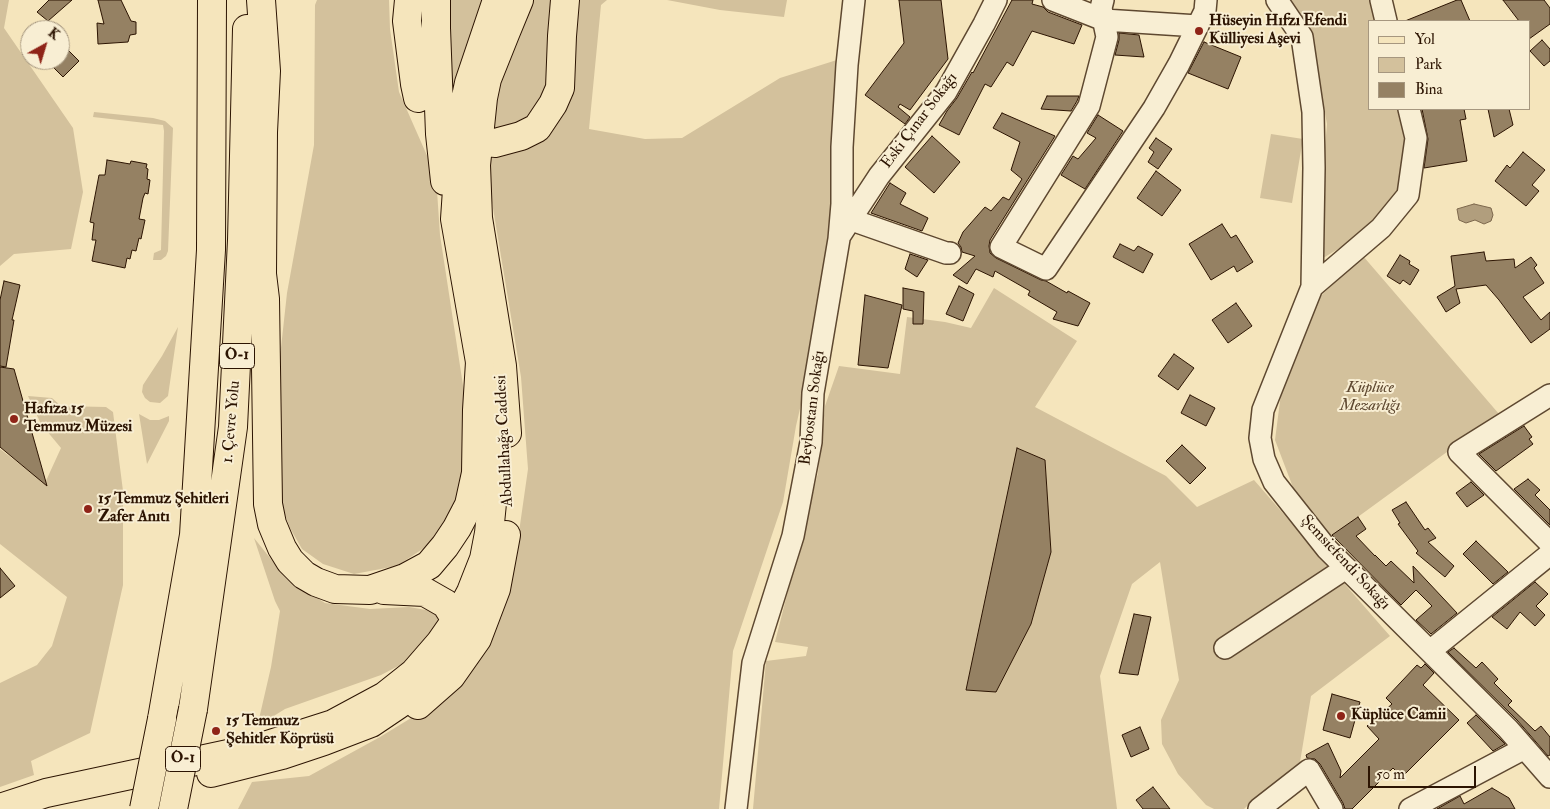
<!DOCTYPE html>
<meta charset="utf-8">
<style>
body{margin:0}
#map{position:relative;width:1550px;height:809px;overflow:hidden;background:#f5e5bc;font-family:"IM FELL Double Pica",serif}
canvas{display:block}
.legend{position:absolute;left:1368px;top:20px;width:162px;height:90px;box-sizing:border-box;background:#f8eed3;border:1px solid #a6977f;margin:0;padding:6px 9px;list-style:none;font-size:15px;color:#2c1402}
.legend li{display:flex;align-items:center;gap:10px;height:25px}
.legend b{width:25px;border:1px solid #a6977f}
.north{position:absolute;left:20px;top:20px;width:50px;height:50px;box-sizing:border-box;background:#f8eed3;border:1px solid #a6977f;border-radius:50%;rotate:39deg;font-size:14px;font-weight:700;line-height:20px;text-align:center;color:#2c1402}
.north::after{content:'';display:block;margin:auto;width:18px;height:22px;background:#8f2418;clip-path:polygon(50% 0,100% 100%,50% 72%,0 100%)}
.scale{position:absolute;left:1368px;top:766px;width:108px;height:22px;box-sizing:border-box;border:2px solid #2c1402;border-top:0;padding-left:6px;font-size:15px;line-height:18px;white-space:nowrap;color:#2c1402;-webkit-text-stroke:4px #f8eed3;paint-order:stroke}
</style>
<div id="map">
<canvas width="1550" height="809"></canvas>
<ul class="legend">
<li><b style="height:6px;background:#f5e5bc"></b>Yol</li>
<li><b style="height:14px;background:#d3c19c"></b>Park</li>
<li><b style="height:14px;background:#958163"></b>Bina</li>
</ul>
<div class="north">K</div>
<div class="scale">50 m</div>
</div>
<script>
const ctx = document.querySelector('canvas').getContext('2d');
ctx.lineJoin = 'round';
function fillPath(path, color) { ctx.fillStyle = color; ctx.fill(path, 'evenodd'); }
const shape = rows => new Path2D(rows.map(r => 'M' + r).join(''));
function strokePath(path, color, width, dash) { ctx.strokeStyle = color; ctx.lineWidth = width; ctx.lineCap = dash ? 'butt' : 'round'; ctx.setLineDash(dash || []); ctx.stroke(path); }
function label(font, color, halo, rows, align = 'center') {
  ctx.font = font + ' "IM FELL Double Pica",serif'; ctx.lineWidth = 4; ctx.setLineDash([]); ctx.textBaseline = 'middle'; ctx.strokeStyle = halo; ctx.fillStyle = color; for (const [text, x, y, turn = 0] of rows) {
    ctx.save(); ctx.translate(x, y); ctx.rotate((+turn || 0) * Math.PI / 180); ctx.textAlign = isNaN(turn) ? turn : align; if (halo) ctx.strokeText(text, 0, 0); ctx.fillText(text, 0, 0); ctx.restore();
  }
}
fillPath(shape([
 [0,0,9,0,4,28,73,128,83,192,71,249,14,254,0,266],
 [317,0,389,0,390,29,399,92,436,176,440,235,464,392,467,435,464,466,459,495,445,522,427,546,397,566,354,574,323,564,302,549,290,528,280,501,278,375,287,293,314,145,315,5],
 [443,0,484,0,450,137],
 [525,0,558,0,553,85,531,117,513,129,493,131,496,92],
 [580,0,607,0,601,5,589,129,645,139,682,138,780,78,840,59,831,273,796,426,783,502,733,651,719,809,238,809,252,782,309,776,380,737,416,715,502,606,514,567,528,469,521,377,490,190,486,157,514,151,538,141,576,26],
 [667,0,787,0,784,17,720,10],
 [1282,0,1381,0,1385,21,1369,21,1369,109,1405,109,1411,167,1379,224,1315,263,1327,124,1309,27],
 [94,112,153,118,165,121,173,128,168,251,166,256,161,260,153,260,154,253,161,250,164,131,163,125,93,117],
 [1271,134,1303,139,1292,203,1260,198],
 [1363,256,1499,414,1329,538,1294,490,1275,440,1284,370,1310,306],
 [994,288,1077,341,1035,407,1166,476,1197,507,1254,480,1390,636,1311,696,1299,768,1256,797,1244,809,1214,809,1206,805,1178,774,1162,744,1161,720,1179,680,1160,562,1132,584,1100,676,1117,809,753,809,766,661,806,656,808,647,775,642,818,473,825,406,839,366,900,374,907,317,945,322,971,328],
 [1018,448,1045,460,1051,552,1031,624,996,691,966,690],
 [178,327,168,396,160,403,150,402,145,398,142,392,143,385,162,356],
 [28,396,52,398,61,406,106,407,113,412,123,491,123,585,90,733,31,761,34,775,0,787,0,683,37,665,52,646,67,597,0,544,0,449,45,483,61,448,41,424],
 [139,414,150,420,159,420,169,416,169,421,147,464],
 [254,538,287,579,325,603,370,609,409,607,426,610,436,615,439,622,435,630,406,662,381,675,285,709,264,722,259,719,271,667,280,611,275,601]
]), '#d3c19c');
const water = shape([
 [1474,204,1491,208,1493,215,1491,221,1484,224,1475,220,1466,223,1459,220,1457,209,1474,204]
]);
fillPath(water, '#b19e7d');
strokePath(water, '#7c674c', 1);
const building = shape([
 [49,0,72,0,48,21,37,12,49,0],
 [98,0,121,0,131,21,136,22,136,34,130,35,128,42,98,44,97,23,104,24,98,0],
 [899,0,941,0,948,59,910,110,900,104,898,107,910,117,905,124,865,95,904,43,899,0],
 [1012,0,1033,0,1032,4,1043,7,1048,12,1082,25,1074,44,1032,31,1013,66,1007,62,991,87,985,84,959,135,939,125,947,111,957,98,972,72,973,73,1012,0],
 [1457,0,1461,0,1470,21,1405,21,1457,0],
 [1503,0,1544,0,1550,8,1550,24,1529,39,1529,21,1519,21,1503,0],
 [1119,33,1139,35,1144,57,1115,55,1119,40,1119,33],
 [1542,40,1550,49,1550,61,1544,66,1530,51,1542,40],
 [60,42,79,61,63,77,46,60,60,60,60,42],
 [1204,42,1241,57,1228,89,1188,73,1204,42],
 [1047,96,1079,96,1077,101,1071,111,1041,109,1047,96],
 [1422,109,1464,109,1466,119,1460,120,1467,161,1424,168,1428,139,1422,109],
 [1488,109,1509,109,1513,125,1494,137,1488,109],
 [1002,113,1055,136,990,240,989,246,990,253,996,258,1041,280,1046,281,1067,293,1068,291,1090,303,1078,326,1053,319,1057,312,1028,295,1030,291,995,271,993,277,976,269,967,284,953,275,975,256,962,252,961,247,958,243,963,232,985,207,991,211,1003,197,1009,200,1022,179,1011,170,1020,142,993,128,1002,113],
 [1098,115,1123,131,1085,189,1061,175,1073,156,1078,159,1096,138,1087,133,1098,115],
 [932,136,960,162,934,193,905,167,932,136],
 [1156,138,1172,149,1158,169,1148,162,1154,152,1149,148,1156,138],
 [1523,152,1545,170,1532,185,1539,191,1526,206,1495,181,1507,165,1510,168,1523,152],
 [107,160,130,164,131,161,147,164,146,168,148,169,147,179,150,180,148,194,145,193,143,198,139,219,145,220,141,239,139,238,136,251,132,250,130,259,127,258,125,268,92,261,96,240,92,240,94,223,90,222,99,175,105,175,107,160],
 [1156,171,1181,190,1162,216,1137,198,1156,171],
 [890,183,906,193,900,204,928,218,922,231,871,213,890,183],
 [1222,224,1231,238,1236,235,1253,262,1237,272,1234,266,1211,280,1189,244,1222,224],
 [1120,244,1134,251,1138,246,1153,254,1143,273,1113,257,1120,244],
 [1484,252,1486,261,1514,259,1515,268,1531,257,1537,265,1534,268,1544,283,1523,297,1541,320,1550,312,1550,329,1531,343,1499,300,1486,285,1456,289,1460,303,1446,312,1437,297,1455,286,1451,256,1484,252],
 [910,254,928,260,917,277,905,269,910,254],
 [1400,255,1410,261,1409,264,1419,270,1410,285,1403,280,1400,284,1387,276,1400,255],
 [4,281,20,285,12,320,14,320,6,367,0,366,0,300,4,281],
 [959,286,974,294,963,321,946,314,959,286],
 [903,288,924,292,923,324,913,324,913,311,903,309,903,288],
 [865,295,902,305,888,368,858,365,865,295],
 [1236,303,1252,326,1228,343,1212,320,1236,303],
 [1174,354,1194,368,1178,390,1158,376,1174,354],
 [0,367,14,369,47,486,0,447,0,367],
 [1190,395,1215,408,1206,426,1181,413,1190,395],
 [1524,426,1532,437,1529,439,1533,444,1496,471,1479,454,1524,426],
 [1182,445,1206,468,1190,484,1166,461,1182,445],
 [1017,448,1045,460,1051,552,1031,624,996,692,966,690,1017,448],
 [1528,479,1540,490,1535,495,1550,510,1550,525,1514,489,1528,479],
 [1471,482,1484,495,1467,507,1456,493,1471,482],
 [1406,502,1425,530,1428,528,1436,538,1428,542,1454,566,1445,577,1416,553,1418,551,1398,524,1400,523,1392,510,1406,502],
 [1358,517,1366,529,1356,536,1375,556,1375,555,1386,566,1391,561,1414,583,1413,566,1457,613,1431,634,1416,620,1432,606,1416,590,1401,605,1332,535,1358,517],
 [1476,541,1508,572,1493,584,1463,554,1476,541],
 [0,568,15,586,0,598,0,568],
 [1535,582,1548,594,1536,606,1545,615,1535,626,1520,612,1507,629,1492,617,1535,582],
 [1134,614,1151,617,1138,675,1119,673,1134,614],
 [1454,648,1476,668,1482,662,1498,679,1494,683,1512,701,1508,705,1535,731,1541,726,1550,737,1550,755,1548,756,1517,720,1448,652,1454,648],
 [1425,664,1434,673,1423,685,1459,720,1402,777,1393,768,1352,809,1345,809,1343,803,1320,764,1315,759,1307,758,1306,755,1328,743,1341,771,1340,778,1379,739,1367,726,1392,704,1386,698,1417,665,1421,668,1425,664],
 [1332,694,1360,702,1350,738,1323,730,1332,694],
 [1476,715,1505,744,1493,751,1467,723,1476,715],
 [1140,727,1149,749,1131,757,1122,735,1140,727],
 [1153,787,1170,809,1143,809,1136,800,1153,787],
 [1492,788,1509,798,1515,809,1437,809,1460,796,1464,804,1492,788]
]);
fillPath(building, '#958163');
strokePath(building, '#2c1402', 1);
const minor = shape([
 [1053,0,1104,20,1198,26],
 [1103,0,1101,8,1107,37,1089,106,1001,247,1046,269,1154,108,1179,64,1205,11,1206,0],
 [1277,0,1302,37,1313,112,1314,168,1312,287],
 [1381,0,1386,21],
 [1409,109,1416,138,1408,195,1381,228,1312,287,1263,410,1260,438,1264,459,1274,482,1327,549,1508,729,1550,777],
 [849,219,946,253,950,253],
 [841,234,879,176,946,92,984,24,996,0],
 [1550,395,1459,452,1550,543],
 [1225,648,1346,568],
 [1430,651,1550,554],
 [736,809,753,663,793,536,811,442,813,393,839,239,842,204,842,147,847,65,854,0],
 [1259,809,1309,770,1332,809],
 [1410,809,1525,748]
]);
const major = shape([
 [409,0,407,21,415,84,418,98],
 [436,0,436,28,440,134,445,181],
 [495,143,521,136,537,128,553,104,560,88,562,36,565,0],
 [507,433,502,366,478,218,476,165,483,98,487,79,505,34,519,0],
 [418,705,451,676,477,639,496,589,506,535],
 [0,808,46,793,261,747,333,724,385,696,414,673,440,643,456,620,471,592,484,559,489,533,492,503,494,472,491,438,480,362,455,219,462,116,469,83,497,0]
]);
const highway = shape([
 [261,0,266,71,263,132,262,274,265,299,268,504,272,524,282,548,290,561,304,575,316,582,335,589,370,590,405,578,429,565,445,546,457,528,469,505,476,473,477,410,480,362],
 [193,709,233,427,242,240,247,29],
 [162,719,194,535,211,250,212,0],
 [211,773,282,755,324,741,371,723,408,698,445,662,458,638,456,620,446,604,425,592,384,590]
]);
strokePath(minor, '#5e4830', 24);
strokePath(major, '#2c1402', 30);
strokePath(highway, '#2c1402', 30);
strokePath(minor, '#f8eed3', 21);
strokePath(major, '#f5e5bc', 28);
strokePath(highway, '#f5e5bc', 28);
const highwayBridge = shape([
 [144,809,162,719],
 [173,809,193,709]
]);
strokePath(highwayBridge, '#2c1402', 30, []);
strokePath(highwayBridge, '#f5e5bc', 28);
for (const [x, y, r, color] of [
 [1199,31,5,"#8f2418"],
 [14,419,5,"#8f2418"],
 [88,509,5,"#8f2418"],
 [1341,716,5,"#8f2418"],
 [216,731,5,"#8f2418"]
]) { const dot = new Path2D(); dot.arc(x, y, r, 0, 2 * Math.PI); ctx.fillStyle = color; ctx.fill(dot); strokePath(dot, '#f8eed3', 2); }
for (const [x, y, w] of [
 [237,356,35],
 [183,759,35]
]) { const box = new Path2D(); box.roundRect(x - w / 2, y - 12.5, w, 25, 4); ctx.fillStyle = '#f8eed3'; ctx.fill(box); strokePath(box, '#2c1402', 1); }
label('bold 15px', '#2c1402', null, [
 ["O-1",237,356],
 ["O-1",183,759]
]);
label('bold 16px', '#2c1402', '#f8eed3', [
 ["Hüseyin Hıfzı Efendi",1209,22],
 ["Külliyesi Aşevi",1209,40],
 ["Hafıza 15",24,410],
 ["Temmuz Müzesi",24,428],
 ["15 Temmuz Şehitleri",98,500],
 ["Zafer Anıtı",98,518],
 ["Küplüce Camii",1351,716],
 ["15 Temmuz",226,722],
 ["Şehitler Köprüsü",226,740]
], 'left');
label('16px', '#2c1402', '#f8eed3', [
 ["Eski Çınar Sokağı",920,121,-53],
 ["Beybostanı Sokağı",813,408,-83],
 ["1. Çevre Yolu",232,422,-85],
 ["Abdullahağa Caddesi",505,441,-93],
 ["Şemsiefendi Sokağı",1345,563,47]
]);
label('italic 16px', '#5e4830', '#f8eed3', [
 ["Küplüce",1370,389],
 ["Mezarlığı",1370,407]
]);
</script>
